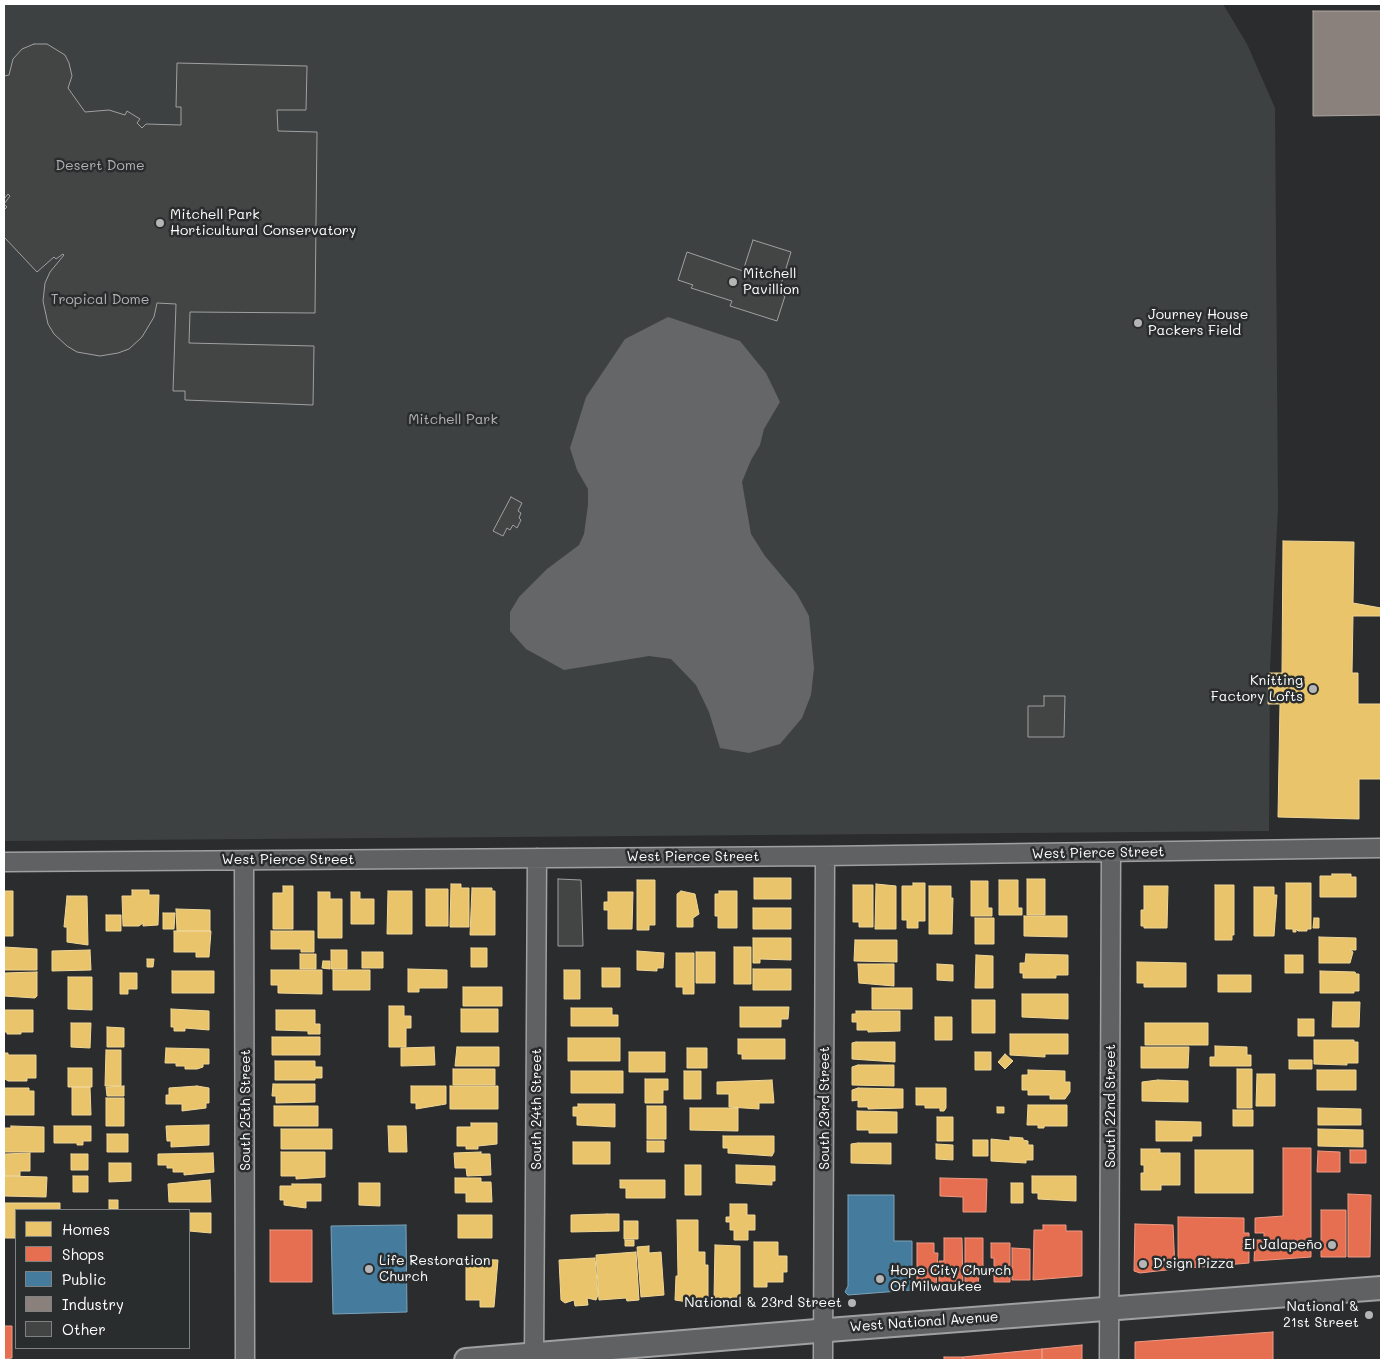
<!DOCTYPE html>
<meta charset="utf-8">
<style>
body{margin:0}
#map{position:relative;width:1385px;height:1364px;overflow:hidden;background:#2b2c2d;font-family:Mali,sans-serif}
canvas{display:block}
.frame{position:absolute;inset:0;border:5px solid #fff;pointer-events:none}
.legend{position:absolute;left:15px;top:1209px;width:175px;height:140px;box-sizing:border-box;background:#2a2d2e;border:1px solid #7f8182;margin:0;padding:6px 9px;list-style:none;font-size:15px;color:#fff}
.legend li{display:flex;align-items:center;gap:10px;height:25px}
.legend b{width:25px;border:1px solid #7f8182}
</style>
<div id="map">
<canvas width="1385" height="1364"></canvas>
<div class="frame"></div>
<ul class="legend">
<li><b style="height:14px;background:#e9c46a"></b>Homes</li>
<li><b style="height:14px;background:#e76f51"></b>Shops</li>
<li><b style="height:14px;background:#457b9d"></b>Public</li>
<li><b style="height:14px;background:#8a817c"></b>Industry</li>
<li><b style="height:14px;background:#434444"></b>Other</li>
</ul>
</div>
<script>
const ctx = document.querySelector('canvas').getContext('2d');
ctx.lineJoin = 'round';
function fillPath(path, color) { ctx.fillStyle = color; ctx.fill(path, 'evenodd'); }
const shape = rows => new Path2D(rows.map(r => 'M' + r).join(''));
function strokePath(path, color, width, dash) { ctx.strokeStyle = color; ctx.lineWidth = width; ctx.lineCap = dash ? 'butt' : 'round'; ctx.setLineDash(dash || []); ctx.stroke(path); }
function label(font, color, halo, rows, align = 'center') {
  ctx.font = font + ' Mali,sans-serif'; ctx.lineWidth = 5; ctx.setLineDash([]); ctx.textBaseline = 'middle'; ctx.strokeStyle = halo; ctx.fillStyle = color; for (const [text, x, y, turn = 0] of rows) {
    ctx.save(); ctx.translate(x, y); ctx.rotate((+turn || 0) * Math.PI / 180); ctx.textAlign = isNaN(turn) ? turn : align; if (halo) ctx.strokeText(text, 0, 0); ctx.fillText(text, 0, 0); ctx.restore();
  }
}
fillPath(shape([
 [4,4,1223,4,1247,44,1275,108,1278,507,1270,669,1269,831,4,841]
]), '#3e4142');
fillPath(shape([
 [668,317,740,341,766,373,780,402,764,429,760,445,751,460,742,482,751,534,765,556,797,594,809,616,814,668,811,695,802,718,780,744,749,753,720,748,709,712,696,685,671,659,649,656,564,670,526,649,510,631,510,612,519,597,547,569,579,545,584,534,588,505,588,489,577,470,570,448,586,397,625,339]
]), '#646667');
const homes = shape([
 [1283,541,1354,542,1353,603,1381,608,1381,616,1353,616,1352,673,1358,673,1358,704,1381,704,1381,779,1359,779,1359,819,1278,817,1280,704,1268,704,1269,673,1282,673,1283,541],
 [1332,874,1351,874,1351,877,1356,877,1356,897,1320,897,1320,876,1332,876,1332,874],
 [754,878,791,878,791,899,754,899,754,878],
 [1027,879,1045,879,1045,915,1027,915,1027,879],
 [637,880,655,880,655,925,649,925,649,930,637,930,637,880],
 [999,880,1018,880,1018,908,1022,908,1022,915,999,915,999,880],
 [971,881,988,881,988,908,992,908,992,916,971,916,971,881],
 [913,883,925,883,925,921,918,921,918,928,907,928,907,920,902,920,902,886,913,886,913,883],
 [1286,883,1311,883,1311,929,1307,929,1307,931,1298,931,1296,929,1296,932,1293,932,1293,929,1286,929,1286,883],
 [451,884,461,884,461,888,469,888,469,927,450,927,451,884],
 [876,884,896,886,896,929,875,929,876,884],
 [853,885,873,885,873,927,859,927,859,922,853,922,853,885],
 [1215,885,1234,885,1234,935,1232,935,1232,940,1215,940,1215,885],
 [283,886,293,886,293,929,273,929,273,893,283,893,283,886],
 [929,886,951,886,951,898,953,898,952,934,929,934,929,886],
 [1144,886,1168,886,1167,928,1144,928,1144,926,1141,926,1141,910,1144,910,1144,886],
 [1254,887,1274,887,1274,895,1277,895,1274,936,1254,936,1254,887],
 [472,888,492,888,492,891,495,891,495,935,470,935,472,888],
 [426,889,448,889,448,926,426,926,426,889],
 [132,890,149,890,149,895,159,895,158,925,143,926,143,923,139,926,123,926,122,896,132,896,132,890],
 [4,891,13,891,13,936,4,936,4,891],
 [388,891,412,891,412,934,387,934,388,891],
 [681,891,695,894,699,914,693,918,693,927,677,927,677,894,681,891],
 [719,891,737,891,737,928,718,928,718,916,715,916,715,894,719,894,719,891],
 [318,892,330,892,330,899,342,899,342,938,318,938,318,892],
 [351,892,360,892,360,899,374,899,374,924,351,924,351,892],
 [608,892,633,892,632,929,608,929,608,910,604,910,604,902,608,902,608,892],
 [67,896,87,896,88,945,67,942,67,927,64,927,67,896],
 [753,908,791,908,791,929,753,929,753,908],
 [176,909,210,910,210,931,177,931,176,909],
 [163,913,175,913,174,929,163,929,163,913],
 [106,915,121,915,121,931,106,931,106,915],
 [1024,916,1067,916,1067,937,1024,936,1024,916],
 [975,918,994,918,994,944,975,944,975,918],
 [1314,918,1319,918,1319,928,1313,928,1314,918],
 [174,931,211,931,209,957,196,957,196,952,174,952,174,931],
 [271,931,314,931,314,952,301,952,301,949,271,949,271,931],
 [1319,937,1356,938,1356,950,1350,950,1353,952,1350,963,1319,963,1319,937],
 [753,938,791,938,791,960,760,959,760,963,753,963,753,938],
 [855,940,897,940,897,962,854,961,855,940],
 [4,947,37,949,37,970,4,970,4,947],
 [734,947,751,947,751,984,734,984,734,947],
 [471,948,487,948,487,967,471,967,471,948],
 [90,950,91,970,52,971,52,951,90,950],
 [331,950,347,950,347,969,331,969,331,950],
 [637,951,664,953,663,968,657,968,657,971,637,970,637,951],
 [362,952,383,952,383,968,362,968,362,952],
 [696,952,715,952,715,983,696,983,696,952],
 [676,953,694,953,694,994,683,994,683,987,676,987,676,953],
 [300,954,316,954,316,969,300,969,300,954],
 [1026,954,1068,955,1068,975,1056,975,1056,978,1023,978,1023,973,1020,973,1020,963,1025,963,1026,954],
 [976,955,993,956,993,988,975,988,976,955],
 [1285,955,1303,955,1303,973,1285,973,1285,955],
 [147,959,154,959,153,967,147,967,147,959],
 [323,961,330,961,330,969,322,968,323,961],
 [1137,962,1186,963,1186,987,1144,987,1144,983,1137,983,1137,962],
 [858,964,894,964,894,986,859,983,858,964],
 [937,964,953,965,953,981,937,980,937,964],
 [602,968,620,968,620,987,602,987,602,968],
 [408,969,447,970,447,988,419,988,419,992,408,992,408,969],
 [753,969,791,969,791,990,753,990,753,969],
 [271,970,322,970,322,994,278,993,278,985,271,985,271,970],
 [333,970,370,970,370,990,333,990,333,970],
 [564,970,580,970,580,999,564,999,564,970],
 [172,971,214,971,214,993,172,993,172,971],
 [1320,971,1355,972,1356,974,1359,974,1359,991,1354,991,1354,993,1320,993,1320,971],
 [37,972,37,996,35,998,4,996,4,973,37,972],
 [120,973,137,973,137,989,128,989,128,994,120,994,120,973],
 [1218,975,1251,975,1251,992,1218,992,1218,975],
 [68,977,92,977,92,1010,68,1009,68,977],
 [463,987,502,987,502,1006,463,1006,463,987],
 [872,988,912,988,912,1009,872,1009,872,988],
 [1022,994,1068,994,1068,1019,1022,1017,1022,994],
 [972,1000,995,1000,995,1033,972,1033,972,1000],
 [1333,1002,1360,1002,1359,1027,1332,1027,1333,1002],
 [389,1006,404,1006,404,1016,411,1016,411,1028,406,1028,406,1047,389,1047,389,1006],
 [740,1007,789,1007,788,1019,781,1019,781,1027,740,1027,740,1007],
 [571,1008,612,1008,612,1015,618,1015,618,1026,571,1026,571,1008],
 [171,1009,209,1011,209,1030,185,1028,185,1031,174,1031,174,1027,171,1027,171,1009],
 [461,1009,498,1009,498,1032,461,1032,461,1009],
 [4,1010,33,1010,33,1032,21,1032,21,1034,7,1034,7,1032,4,1032,4,1010],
 [276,1010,315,1010,315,1024,320,1024,320,1034,308,1034,308,1031,276,1030,276,1010],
 [856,1011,900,1011,900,1031,868,1032,868,1030,857,1030,857,1022,852,1022,852,1014,856,1014,856,1011],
 [935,1017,952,1017,952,1040,935,1040,935,1017],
 [1298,1019,1314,1019,1314,1036,1298,1036,1298,1019],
 [71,1023,91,1023,90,1048,71,1047,71,1023],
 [1145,1023,1208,1023,1208,1045,1145,1045,1145,1023],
 [107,1027,124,1028,124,1047,107,1047,107,1027],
 [1010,1034,1068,1034,1068,1054,1045,1054,1045,1057,1010,1055,1010,1034],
 [272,1037,320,1037,320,1055,272,1055,272,1037],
 [568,1038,620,1038,620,1061,568,1061,568,1038],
 [738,1039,785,1039,785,1059,742,1059,742,1054,738,1054,738,1039],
 [1314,1040,1354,1040,1354,1042,1358,1042,1358,1063,1347,1063,1347,1065,1314,1064,1314,1040],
 [856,1042,895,1042,895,1062,852,1059,852,1043,856,1042],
 [1215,1046,1247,1047,1247,1055,1251,1055,1251,1066,1210,1066,1210,1057,1215,1057,1215,1046],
 [434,1047,435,1065,401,1066,401,1048,434,1047],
 [457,1047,499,1047,499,1066,455,1066,457,1047],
 [1141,1047,1189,1047,1188,1068,1141,1068,1141,1047],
 [166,1048,209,1049,209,1064,203,1064,203,1067,197,1069,185,1069,185,1066,176,1066,176,1063,165,1063,166,1048],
 [687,1048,707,1048,707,1068,687,1068,687,1048],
 [106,1050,121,1050,121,1086,105,1086,106,1050],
 [629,1052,665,1052,665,1072,629,1072,629,1052],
 [975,1052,991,1052,991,1070,975,1070,975,1052],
 [4,1053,8,1053,8,1055,36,1055,36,1078,27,1078,27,1081,8,1081,5,1079,4,1082,4,1053],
 [1005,1054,1013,1061,1005,1069,998,1062,1005,1054],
 [1289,1060,1312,1060,1312,1069,1289,1069,1289,1060],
 [275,1061,315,1061,315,1067,322,1067,322,1078,315,1078,315,1080,275,1080,275,1061],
 [858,1065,894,1065,894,1086,852,1085,852,1067,858,1065],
 [68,1068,92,1068,92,1087,68,1087,68,1068],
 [453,1069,495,1069,495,1085,453,1085,453,1069],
 [1237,1069,1252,1069,1252,1108,1237,1108,1237,1069],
 [1028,1070,1065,1071,1065,1082,1070,1082,1070,1092,1065,1099,1050,1099,1050,1095,1028,1095,1028,1090,1022,1090,1022,1075,1028,1075,1028,1070],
 [1317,1070,1356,1070,1356,1090,1317,1090,1317,1070],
 [571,1071,623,1071,623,1093,571,1093,571,1071],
 [684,1071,701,1071,701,1099,684,1099,684,1071],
 [1257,1074,1275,1074,1275,1106,1256,1106,1257,1074],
 [645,1079,668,1079,668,1090,663,1090,663,1103,645,1103,645,1079],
 [772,1080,774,1103,759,1103,759,1109,729,1107,729,1094,717,1094,717,1082,772,1080],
 [1158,1080,1188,1081,1188,1102,1142,1101,1142,1082,1158,1080],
 [273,1084,315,1084,315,1102,276,1103,276,1096,272,1096,273,1084],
 [124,1086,124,1096,107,1096,106,1087,124,1086],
 [197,1086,209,1088,209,1103,206,1103,206,1108,182,1111,182,1104,166,1104,166,1095,169,1095,169,1088,197,1086],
 [411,1086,446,1086,446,1104,416,1109,416,1103,411,1103,411,1086],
 [450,1086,498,1086,498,1109,450,1109,450,1086],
 [72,1087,90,1087,91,1115,72,1115,72,1087],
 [4,1088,29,1088,29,1091,34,1091,34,1115,4,1115,4,1088],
 [858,1088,903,1089,903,1108,868,1109,868,1107,858,1107,858,1100,852,1101,852,1090,858,1088],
 [916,1088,946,1088,946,1108,944,1111,940,1111,940,1108,925,1108,925,1105,916,1105,916,1088],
 [106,1098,124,1098,124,1126,106,1126,106,1098],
 [578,1104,615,1104,615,1127,577,1125,577,1116,573,1116,573,1107,578,1107,578,1104],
 [1028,1105,1067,1105,1067,1126,1044,1126,1044,1128,1038,1128,1038,1125,1027,1125,1028,1105],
 [274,1106,318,1106,318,1126,274,1126,274,1106],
 [647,1106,666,1106,666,1139,647,1139,647,1106],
 [997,1107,1004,1107,1004,1113,997,1113,997,1107],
 [690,1108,738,1108,738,1131,690,1130,690,1108],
 [1318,1108,1361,1109,1361,1125,1318,1125,1318,1108],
 [1233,1110,1253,1110,1253,1126,1233,1126,1233,1110],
 [857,1111,897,1112,897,1133,869,1133,869,1130,857,1130,857,1111],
 [937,1117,953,1117,953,1141,937,1141,937,1117],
 [1156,1121,1201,1122,1201,1136,1192,1136,1192,1141,1156,1141,1156,1121],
 [471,1123,497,1123,497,1144,478,1146,478,1149,466,1149,466,1146,457,1146,457,1127,471,1127,471,1123],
 [209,1125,209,1145,171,1147,171,1141,167,1141,166,1126,209,1125],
 [11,1126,44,1127,44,1152,4,1152,4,1128,11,1128,11,1126],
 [54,1126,91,1126,91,1141,83,1141,83,1145,77,1145,77,1143,54,1143,54,1126],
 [388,1126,406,1126,407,1152,389,1152,388,1126],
 [281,1129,332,1129,332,1149,281,1149,281,1129],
 [1318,1129,1363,1130,1363,1147,1318,1146,1318,1129],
 [107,1134,128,1134,128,1152,107,1152,107,1134],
 [723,1136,774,1136,774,1152,772,1156,728,1153,728,1148,723,1148,723,1136],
 [1010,1137,1023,1138,1023,1140,1028,1141,1028,1145,1033,1145,1033,1160,1026,1160,1026,1163,991,1161,991,1139,1010,1141,1010,1137],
 [973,1140,988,1140,988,1156,973,1156,973,1140],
 [647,1141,664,1141,664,1152,647,1152,647,1141],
 [573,1142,610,1142,610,1164,573,1164,573,1142],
 [858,1143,891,1143,891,1164,851,1163,851,1144,858,1143],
 [936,1144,953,1145,953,1160,936,1159,936,1144],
 [1141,1149,1160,1149,1160,1153,1180,1153,1180,1185,1161,1185,1161,1190,1141,1190,1141,1173,1144,1173,1144,1165,1141,1165,1141,1149],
 [1195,1150,1253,1150,1253,1193,1195,1193,1195,1150],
 [281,1152,325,1152,325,1177,296,1179,296,1176,281,1176,281,1152],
 [481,1152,481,1154,490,1154,491,1175,467,1176,466,1168,455,1168,454,1153,481,1152],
 [30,1153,30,1171,20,1171,20,1176,5,1176,4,1154,30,1153],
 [213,1153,214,1172,184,1175,184,1172,173,1172,173,1168,167,1168,167,1165,158,1165,158,1154,213,1153],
 [71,1154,88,1154,88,1170,71,1170,71,1154],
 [109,1163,131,1163,131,1181,109,1182,109,1163],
 [685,1165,701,1165,701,1195,685,1195,685,1165],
 [736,1165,775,1166,775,1181,772,1181,772,1185,736,1183,736,1165],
 [4,1176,47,1177,46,1197,4,1196,4,1176],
 [73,1176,88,1176,88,1192,73,1192,73,1176],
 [1032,1176,1076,1176,1076,1201,1038,1199,1038,1193,1032,1193,1032,1176],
 [455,1178,481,1178,481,1182,491,1182,492,1202,466,1202,466,1193,455,1193,455,1178],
 [210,1180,211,1202,169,1202,168,1184,210,1180],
 [620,1180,665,1180,665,1198,626,1198,626,1188,620,1188,620,1180],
 [359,1183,380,1183,380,1206,359,1205,359,1183],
 [1011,1183,1023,1183,1023,1203,1011,1203,1011,1183],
 [292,1184,321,1184,321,1201,306,1201,306,1208,284,1205,284,1200,280,1200,280,1186,292,1186,292,1184],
 [109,1200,118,1200,118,1209,109,1209,109,1200],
 [5,1203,60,1203,60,1210,16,1210,16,1238,5,1238,5,1203],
 [730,1204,747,1204,747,1215,755,1215,755,1230,748,1230,748,1240,734,1240,734,1230,730,1230,730,1222,726,1222,726,1217,730,1217,730,1204],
 [189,1213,211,1213,211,1233,189,1231,189,1213],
 [607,1214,619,1214,619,1231,571,1232,571,1215,607,1214],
 [458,1215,492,1215,492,1238,458,1238,458,1215],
 [677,1220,698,1220,698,1252,705,1252,705,1265,708,1265,708,1304,688,1304,688,1302,675,1300,676,1276,678,1276,677,1220],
 [624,1221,638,1221,638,1239,624,1239,624,1221],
 [625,1240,634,1240,634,1246,625,1246,625,1240],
 [754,1242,778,1242,778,1256,787,1256,787,1272,783,1272,783,1282,767,1282,767,1287,754,1287,754,1242],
 [715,1245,740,1246,740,1298,714,1298,715,1245],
 [649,1246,649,1253,661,1252,664,1295,641,1297,637,1247,649,1246],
 [636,1252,639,1300,627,1301,626,1298,599,1300,596,1255,636,1252],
 [595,1258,598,1295,596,1300,587,1298,588,1305,575,1306,574,1300,565,1303,561,1300,559,1260,595,1258],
 [466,1259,498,1260,494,1307,480,1307,480,1300,466,1300,466,1259]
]);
fillPath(homes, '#e9c46a');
strokePath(homes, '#f0d697', 1);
const shops = shape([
 [1283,1148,1311,1148,1311,1257,1254,1261,1255,1240,1264,1240,1264,1233,1255,1233,1255,1218,1283,1216,1283,1148],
 [1350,1150,1366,1150,1366,1163,1350,1163,1350,1150],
 [1318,1151,1340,1152,1340,1172,1317,1172,1318,1151],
 [940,1178,987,1179,986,1212,963,1212,963,1197,940,1196,940,1178],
 [1348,1194,1371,1195,1370,1257,1348,1257,1348,1194],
 [1321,1210,1346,1210,1346,1257,1321,1257,1321,1210],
 [1178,1217,1244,1218,1244,1233,1249,1233,1249,1263,1178,1269,1178,1217],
 [1135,1224,1173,1225,1175,1269,1140,1273,1134,1271,1135,1224],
 [1043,1225,1066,1225,1066,1231,1082,1231,1082,1276,1033,1280,1034,1230,1043,1230,1043,1225],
 [270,1230,312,1230,312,1282,270,1282,270,1230],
 [944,1238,962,1238,963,1286,939,1287,939,1261,944,1261,944,1238],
 [965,1238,983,1238,983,1266,980,1266,978,1285,965,1285,965,1238],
 [917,1243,934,1243,934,1253,938,1253,936,1286,917,1288,917,1243],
 [991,1243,1010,1243,1010,1282,994,1282,994,1258,991,1258,991,1243],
 [1012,1248,1030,1249,1030,1280,1012,1280,1012,1248],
 [4,1326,12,1326,12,1358,4,1359,4,1326],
 [1273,1332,1273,1360,1135,1360,1135,1342,1273,1332],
 [1082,1345,1082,1360,1042,1360,1042,1349,1082,1345],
 [1042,1349,1042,1360,963,1360,963,1357,1042,1349],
 [944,1357,963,1357,963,1360,944,1360,944,1357]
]);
fillPath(shops, '#e76f51');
strokePath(shops, '#ee9a85', 1);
const public = shape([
 [848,1195,894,1195,894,1241,912,1241,912,1290,848,1295,845,1292,848,1286,848,1195],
 [406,1225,407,1312,333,1314,331,1226,406,1225]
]);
fillPath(public, '#457b9d');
strokePath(public, '#7da3ba', 1);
const industry = shape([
 [1313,11,1381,11,1381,115,1313,116,1313,11]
]);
fillPath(industry, '#8a817c');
strokePath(industry, '#ada7a3', 1);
const building = shape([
 [34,44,47,44,65,55,69,63,72,76,68,88,85,112,109,110,125,115,127,111,140,119,137,123,142,128,146,124,181,125,181,107,176,107,177,63,307,66,306,110,277,110,278,131,317,132,315,313,190,312,189,343,314,346,313,405,185,400,185,391,173,391,176,304,157,303,154,317,142,337,129,349,118,353,100,356,77,352,67,346,54,334,48,324,43,301,45,283,50,272,64,255,63,254,56,259,54,257,37,272,4,237,4,210,7,207,4,204,10,196,8,194,4,199,4,67,4,76,9,75,13,59,22,49,34,44],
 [753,240,791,252,778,294,785,296,777,321,730,306,732,301,691,288,693,285,678,280,687,252,743,271,753,240],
 [511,497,522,503,518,511,521,513,519,518,521,520,517,528,513,525,510,530,507,528,503,536,493,531,511,497],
 [1044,696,1065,696,1064,737,1028,737,1028,706,1044,706,1044,696],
 [558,879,581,880,583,946,558,946,558,879]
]);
fillPath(building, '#434444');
strokePath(building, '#a0a0a0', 1);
const minor = shape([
 [244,861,245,1360],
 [4,862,825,856,1381,848],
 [534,1360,537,858],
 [823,1360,825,856],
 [1109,1360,1111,853]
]);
const major = shape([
 [466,1360,841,1329,1381,1288]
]);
strokePath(minor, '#a0a0a0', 21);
strokePath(major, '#a0a0a0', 26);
strokePath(minor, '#606162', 18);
strokePath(major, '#606162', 22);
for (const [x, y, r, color] of [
 [160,223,5,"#b5b5b6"],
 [733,282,5,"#b5b5b6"],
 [1138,323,5,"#b5b5b6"],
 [1313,689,5,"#b5b5b6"],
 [1332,1245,5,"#b5b5b6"],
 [1143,1264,5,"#b5b5b6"],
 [369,1269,5,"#b5b5b6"],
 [880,1279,5,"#b5b5b6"],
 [852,1303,5,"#b5b5b6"],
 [1369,1315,5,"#b5b5b6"]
]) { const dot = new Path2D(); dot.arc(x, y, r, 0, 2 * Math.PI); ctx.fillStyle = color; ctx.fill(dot); strokePath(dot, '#2a2d2e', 2); }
label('14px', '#b3b4b5', '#2a2d2e', [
 ["Desert Dome",100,166],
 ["Tropical Dome",100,300],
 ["Mitchell Park",453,420]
]);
label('14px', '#fff', '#2a2d2e', [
 ["Mitchell Park",170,215],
 ["Horticultural Conservatory",170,231],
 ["Mitchell",743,274],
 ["Pavillion",743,290],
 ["Journey House",1148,315],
 ["Packers Field",1148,331],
 ["Knitting",1303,681,"right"],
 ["Factory Lofts",1303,697,"right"],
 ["El Jalapeño",1322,1245,"right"],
 ["Life Restoration",379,1261],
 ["Church",379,1277],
 ["D'sign Pizza",1153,1264],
 ["Hope City Church",890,1271],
 ["Of Milwaukee",890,1287],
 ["National & 23rd Street",842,1303,"right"],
 ["National &",1359,1307,"right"],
 ["21st Street",1359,1323,"right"]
], 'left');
label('14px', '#fff', '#2a2d2e', [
 ["West Pierce Street",1098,853,-1],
 ["West Pierce Street",693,857],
 ["West Pierce Street",288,860],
 ["South 22nd Street",1111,1106,-90],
 ["South 23rd Street",825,1108,-90],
 ["South 24th Street",537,1109,-90],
 ["South 25th Street",246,1110,-90],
 ["West National Avenue",924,1322,-4]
]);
</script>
